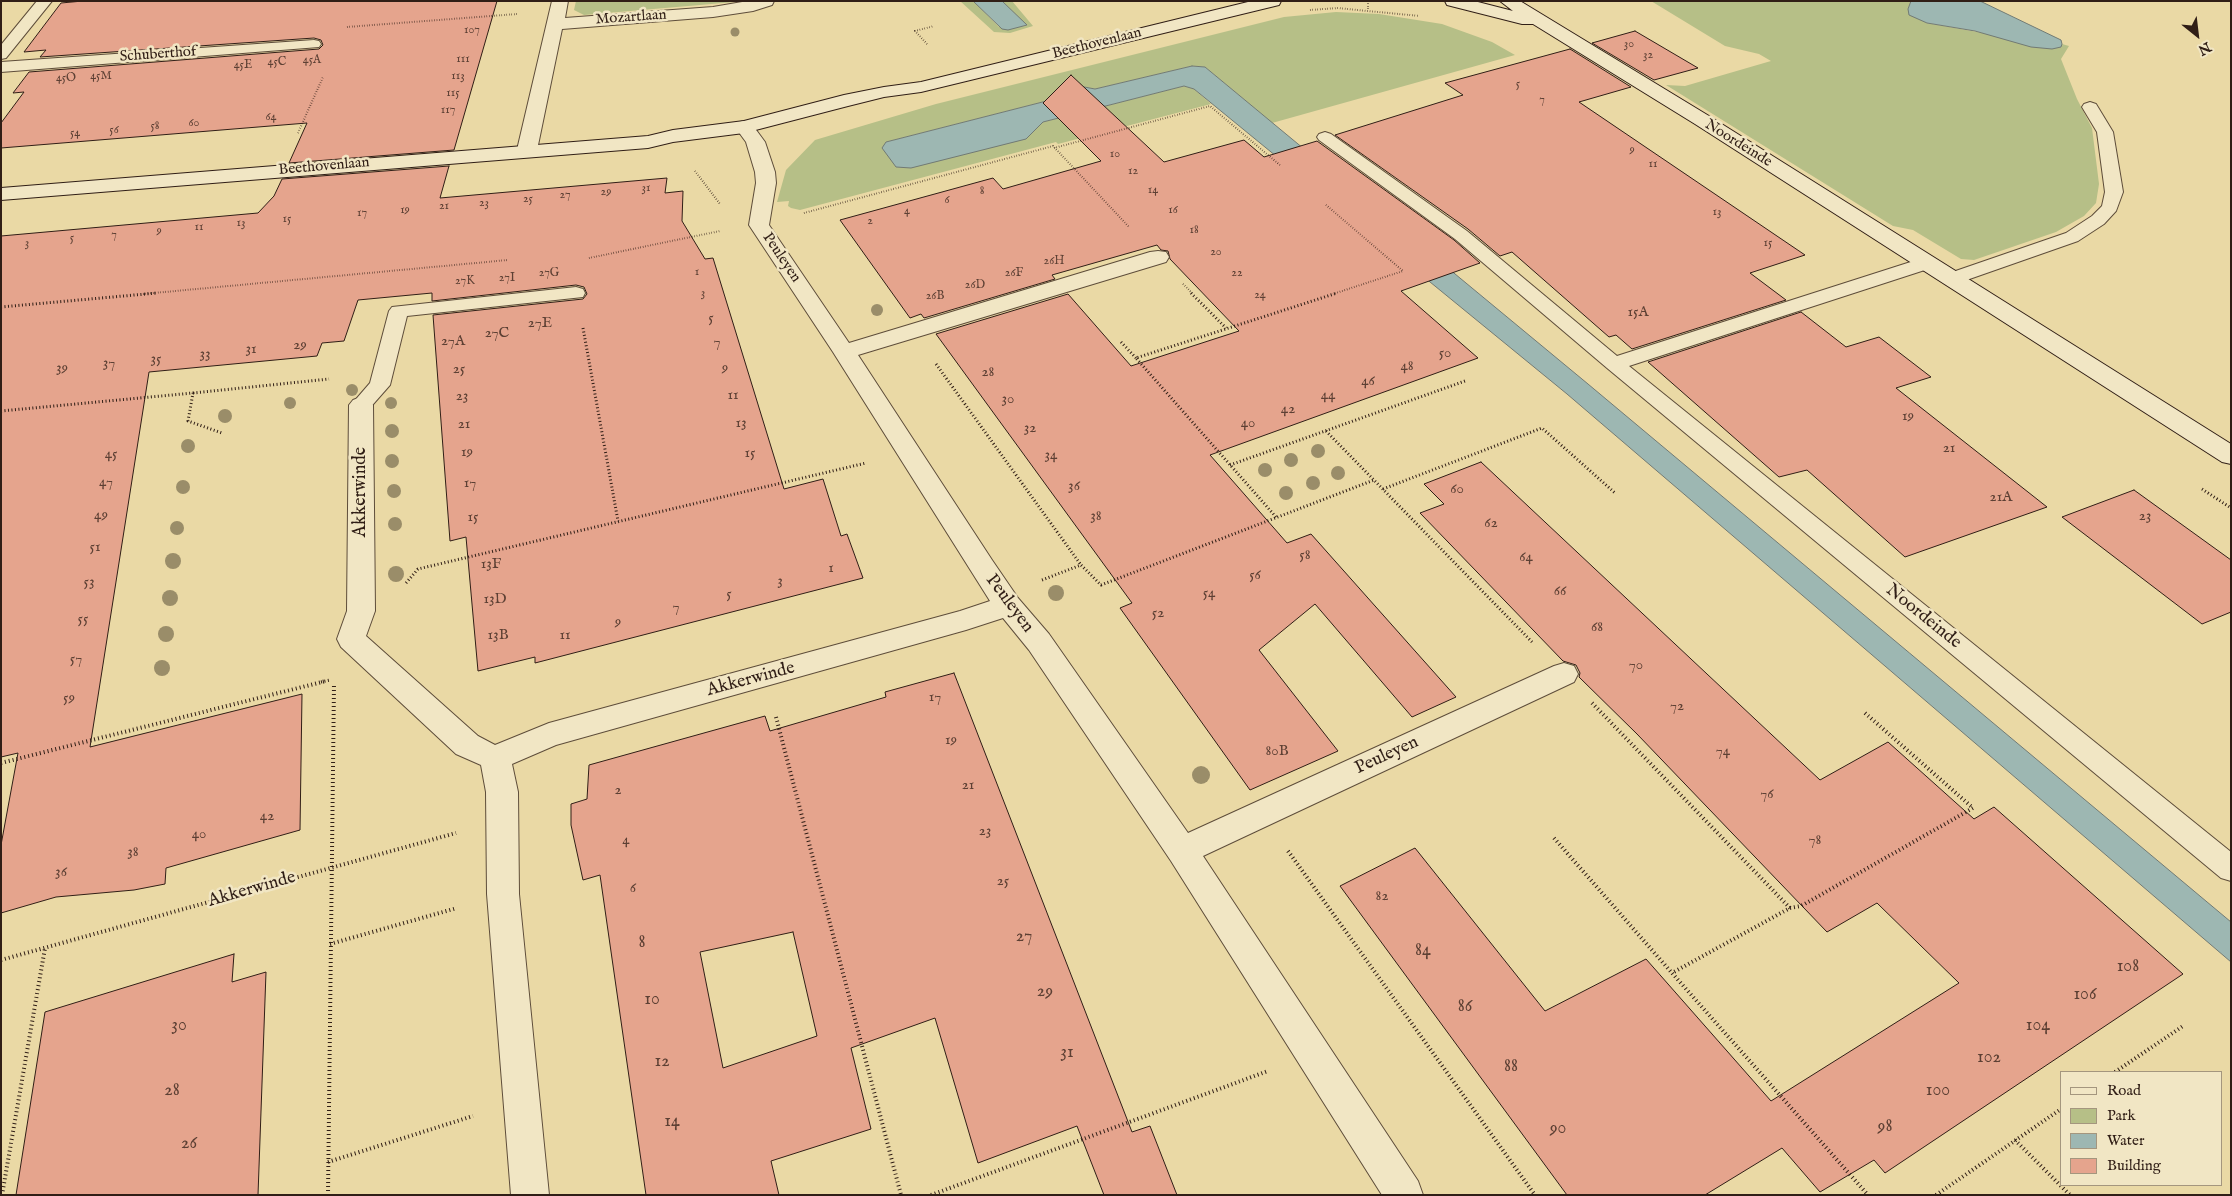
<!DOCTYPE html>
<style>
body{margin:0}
#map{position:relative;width:2232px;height:1196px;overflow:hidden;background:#ead9a5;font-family:"IM FELL English",serif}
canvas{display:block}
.frame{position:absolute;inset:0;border:2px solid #301e16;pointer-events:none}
.legend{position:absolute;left:2060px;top:1071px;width:162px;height:115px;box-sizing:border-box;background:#f1e6c4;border:1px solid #a4967e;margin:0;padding:6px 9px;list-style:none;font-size:15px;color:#301e16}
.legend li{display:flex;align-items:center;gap:10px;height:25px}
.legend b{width:25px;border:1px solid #a4967e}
.north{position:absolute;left:2172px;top:10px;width:50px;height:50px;-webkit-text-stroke:4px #f1e6c4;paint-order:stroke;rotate:151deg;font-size:14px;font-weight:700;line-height:20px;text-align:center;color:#301e16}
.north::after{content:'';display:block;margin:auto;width:18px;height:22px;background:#301e16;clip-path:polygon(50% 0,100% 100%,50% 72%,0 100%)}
</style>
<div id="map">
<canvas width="2232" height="1196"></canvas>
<div class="frame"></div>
<ul class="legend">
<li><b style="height:6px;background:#f1e6c4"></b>Road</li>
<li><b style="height:14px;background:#b6bf87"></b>Park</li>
<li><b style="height:14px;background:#9db7b2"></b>Water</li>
<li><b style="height:14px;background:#e5a48d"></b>Building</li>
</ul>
<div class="north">N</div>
</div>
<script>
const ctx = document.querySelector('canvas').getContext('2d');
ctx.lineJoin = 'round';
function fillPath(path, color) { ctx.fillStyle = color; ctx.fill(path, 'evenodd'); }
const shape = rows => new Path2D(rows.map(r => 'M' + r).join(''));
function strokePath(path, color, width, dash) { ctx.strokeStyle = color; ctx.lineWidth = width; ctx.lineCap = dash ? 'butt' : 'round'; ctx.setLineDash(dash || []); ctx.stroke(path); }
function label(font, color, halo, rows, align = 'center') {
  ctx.font = font + ' "IM FELL English",serif'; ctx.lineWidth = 5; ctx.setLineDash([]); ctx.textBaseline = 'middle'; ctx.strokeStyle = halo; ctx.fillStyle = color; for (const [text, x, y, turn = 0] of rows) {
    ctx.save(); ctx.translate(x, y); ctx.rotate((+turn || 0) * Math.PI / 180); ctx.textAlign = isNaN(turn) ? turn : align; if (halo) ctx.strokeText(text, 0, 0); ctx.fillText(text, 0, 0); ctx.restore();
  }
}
fillPath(shape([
 [576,1,746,1,584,15,574,10],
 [960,1,973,1,999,27,1027,26,1002,1,1012,1,1033,26,1010,33,994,32],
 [1651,1,1911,1,1908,9,1927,23,2061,47,2062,44,2069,46,2061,59,2077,99,2092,128,2099,184,2096,203,2084,216,2056,232,1974,260,1961,259,1913,230,1893,226,1666,85,1685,86,1771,61,1759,54,1725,46],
 [1336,12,1379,14,1442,24,1492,42,1515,55,1272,123,1205,67,1192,66,1095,89,1079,86,1066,96,886,142,1026,139,1043,122,1184,86,1194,89,1211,104,1058,144,1056,142,800,210,791,208,788,206,789,201,777,202,786,170,815,140,936,104,1284,17]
]), '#b6bf87');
const water = shape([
 [973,1,1002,1,1027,25,1008,30,1002,29,973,1],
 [1911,1,1980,1,2061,40,2062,44,2061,47,2052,49,2031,47,1975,31,1927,23,1909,15,1908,9,1911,1],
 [1192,66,1205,67,1588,384,2231,922,2231,962,1567,394,1194,89,1184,86,1043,122,1026,139,911,168,896,167,882,148,886,142,1066,96,1079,86,1095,89,1192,66]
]);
fillPath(water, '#9db7b2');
strokePath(water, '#717a74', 1);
const building = shape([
 [83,1,497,1,454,150,289,163,307,123,1,148,1,123,24,92,13,93,29,72,319,49,323,45,321,40,314,38,40,57,46,50,24,52,61,3,83,1],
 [1635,31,1698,68,1654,80,1592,43,1635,31],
 [1570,49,1631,87,1579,102,1805,255,1750,273,1786,300,1632,349,1616,335,1609,337,1512,252,1500,256,1468,229,1335,135,1463,95,1445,83,1570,49],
 [1071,75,1164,162,1244,140,1264,157,1317,141,1454,240,1480,263,1401,291,1478,358,1210,455,1287,543,1311,534,1456,697,1412,717,1315,604,1259,650,1338,751,1250,790,1120,608,1132,603,936,334,1068,294,1131,366,1239,331,1170,259,1168,251,1161,250,1157,245,1052,275,1055,279,924,318,921,314,910,318,840,220,993,178,1003,189,1101,161,1043,103,1071,75],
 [449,166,440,198,667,178,665,193,683,191,682,221,705,259,713,258,784,489,823,479,841,536,847,534,863,578,535,663,535,657,478,671,466,537,450,541,433,315,583,299,587,294,584,287,576,285,432,301,432,293,358,300,344,341,322,343,317,356,149,372,90,747,302,694,300,830,166,868,165,884,134,890,56,897,1,913,1,845,18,753,1,757,1,236,258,213,274,196,282,179,449,166],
 [1801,312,1846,347,1879,337,1931,377,1896,388,2047,507,1905,557,1807,470,1779,477,1648,362,1801,312],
 [1481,462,1820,780,1888,742,1974,819,1994,807,2183,974,1885,1173,1874,1160,1820,1192,1782,1148,1705,1195,1567,1195,1340,886,1415,848,1545,1011,1646,959,1771,1101,1959,983,1877,903,1827,932,1637,734,1579,677,1580,673,1576,665,1563,661,1420,513,1444,504,1424,484,1481,462],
 [2134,490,2231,560,2231,612,2202,624,2062,517,2134,490],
 [954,673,1132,1132,1150,1126,1177,1195,1104,1195,1077,1126,978,1163,935,1018,851,1048,871,1129,771,1161,779,1195,646,1195,600,875,583,880,571,825,571,804,587,799,589,765,765,716,770,731,886,697,885,692,954,673],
 [793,932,817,1036,723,1068,700,952,793,932],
 [234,954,232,982,266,972,258,1195,16,1195,45,1012,234,954]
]);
fillPath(building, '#e5a48d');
strokePath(building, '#301e16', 1);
const lane = shape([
 [37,1,52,1,6,58,1,59,1,45,37,1],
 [314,40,319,41,321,44,319,47,1,72,1,62,314,40],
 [2090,102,2096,104,2113,132,2123,192,2116,211,2104,224,2078,241,1958,283,1951,285,1944,283,1942,279,1944,275,2066,233,2092,216,2102,206,2105,192,2097,132,2082,107,2084,104,2090,102],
 [1325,132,1331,134,1467,231,1617,356,1920,259,1927,257,1934,259,1936,263,1934,267,1629,366,2231,852,2231,881,2221,878,1607,368,1455,239,1319,140,1317,137,1319,134,1325,132],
 [576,287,583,289,585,293,583,297,407,316,390,385,368,410,361,412,354,410,351,405,370,383,389,311,392,307,576,287]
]);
const street = shape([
 [552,1,568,1,565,18,713,7,748,1,774,1,772,5,753,11,713,17,562,29,537,150,534,154,527,156,520,154,517,150,552,1],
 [744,121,751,123,765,142,775,172,776,183,769,225,849,343,1150,252,1158,251,1166,252,1169,257,1166,262,858,355,992,560,1018,598,1049,634,1188,833,1554,666,1564,663,1574,666,1578,674,1574,682,1203,856,1418,1181,1423,1195,1382,1195,1171,861,1029,650,1003,618,966,630,556,745,512,764,518,792,519,894,549,1195,511,1195,487,894,486,792,481,765,456,754,341,647,337,639,347,611,349,405,353,400,361,397,369,400,373,405,375,611,366,636,478,736,495,745,549,723,960,611,990,601,833,352,749,225,756,183,755,172,746,142,735,127,737,123,744,121]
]);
const secondary = shape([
 [1252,1,1281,1,1279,5,921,92,884,97,848,106,744,133,673,142,648,148,1,200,1,188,648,136,673,130,744,121,844,95,884,87,921,82,1252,1],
 [1445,1,1474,1,1513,11,1500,1,1520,1,1709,116,2231,444,2231,464,2222,462,1695,124,1533,24,1522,24,1447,5,1445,1]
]);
strokePath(lane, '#5e4d3a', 2);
strokePath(street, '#5e4d3a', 2);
strokePath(secondary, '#301e16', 2);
strokePath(shape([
 [1368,1,1368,11],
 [1310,10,1338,8,1419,16],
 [347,27,517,14],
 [927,44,915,31,934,26],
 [298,133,323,77],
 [1054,148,1210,106,1281,166],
 [695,171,720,204],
 [1326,205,1403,271,1333,294],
 [804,213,1053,146,1129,227],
 [589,258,720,231],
 [1183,284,1193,294],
 [143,294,508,260]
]), '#301e16', 2, [0.5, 2]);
strokePath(shape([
 [1191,293,1226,328],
 [1,307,157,293],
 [583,328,618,521],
 [1121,342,1136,358],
 [936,364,1081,565],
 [193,393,329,379],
 [1,411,193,393,188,421,222,433],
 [1326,431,1532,642],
 [1230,465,1465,381],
 [1383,489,1542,428,1615,493],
 [2202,489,2231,508],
 [1276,517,1136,358,1337,293],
 [1042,580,1081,565,1101,585,1374,480],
 [406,583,418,569,866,463],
 [321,682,330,680]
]), '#301e16', 3, [1, 2.5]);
strokePath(shape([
 [1592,703,1790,908],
 [1865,713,1973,808,1801,906,1790,908,1672,973,1868,1195],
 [776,717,901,1195],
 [1,763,326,681],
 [1554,838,1672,973],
 [1288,851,1535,1195],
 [330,944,457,908],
 [1,960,456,833],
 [2115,1072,2183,1026],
 [2015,1140,2070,1195],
 [328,1162,473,1116],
 [2,1195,45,948],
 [328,1195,334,683],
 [931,1195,1268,1071],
 [1936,1195,2061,1109]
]), '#301e16', 4, [1, 3]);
fillPath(lane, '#f1e6c4');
fillPath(street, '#f1e6c4');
fillPath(secondary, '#f1e6c4');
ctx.fillStyle = '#9a8d69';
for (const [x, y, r] of [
 [735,32,4.5],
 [877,310,6],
 [352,390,6],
 [290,403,6],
 [391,403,6],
 [225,416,7],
 [392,431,7],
 [188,446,7],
 [1318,451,7],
 [1291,460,7],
 [392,461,7],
 [1265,470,7],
 [1338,473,7],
 [1313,483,7],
 [183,487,7],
 [394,491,7],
 [1286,493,7],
 [395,524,7],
 [177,528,7],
 [173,561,8],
 [396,574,8],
 [1056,593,8],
 [170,598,8],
 [166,634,8],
 [162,668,8],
 [1201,775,9]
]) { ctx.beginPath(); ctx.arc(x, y, r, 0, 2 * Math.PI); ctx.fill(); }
label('12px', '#5d4034', null, [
 ["107",472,31],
 ["30",1629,45],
 ["32",1648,56],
 ["111",463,60],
 ["45A",312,61],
 ["45C",277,63],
 ["45E",243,66],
 ["45M",101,77],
 ["113",458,77],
 ["45O",66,79],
 ["5",1518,85],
 ["115",453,94],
 ["7",1542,101],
 ["117",448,111],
 ["64",271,118],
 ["60",194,124],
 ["58",155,127],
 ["56",114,131],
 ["54",75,134],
 ["9",1632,151],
 ["10",1115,155],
 ["11",1653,165],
 ["12",1133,172],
 ["31",646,189],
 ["14",1153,191],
 ["8",982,192],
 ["29",606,193],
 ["27",565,196],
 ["25",528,200],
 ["6",947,201],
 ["23",484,204],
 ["21",444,207],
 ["19",405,211],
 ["16",1173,211],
 ["4",907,212],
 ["13",1717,213],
 ["17",362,214],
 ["15",287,220],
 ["2",870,222],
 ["13",241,224],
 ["11",199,228],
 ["18",1194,231],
 ["9",159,232],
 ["7",114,236],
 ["5",72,239],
 ["3",27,244],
 ["15",1768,244],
 ["20",1216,253],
 ["26H",1054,262],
 ["1",697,273],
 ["27G",549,274],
 ["26F",1014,274],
 ["22",1237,274],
 ["27I",507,279],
 ["27K",465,282],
 ["26D",975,286],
 ["3",703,294],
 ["24",1260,296],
 ["26B",935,297]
]);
label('15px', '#301e16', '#f1e6c4', [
 ["Mozartlaan",631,18,-4],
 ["Beethovenlaan",1097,44,-14],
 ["Schuberthof",158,55,-4],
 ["Noordeinde",1738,144,32],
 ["Beethovenlaan",324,167,-5],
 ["Peuleyen",781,258,56]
]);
label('15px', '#5d4034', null, [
 ["15A",1638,313],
 ["5",711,319],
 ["27E",540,324],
 ["27C",497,334],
 ["27A",453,342],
 ["7",717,343],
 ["29",300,346],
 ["31",251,350],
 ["50",1445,354],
 ["33",205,355],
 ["35",156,360],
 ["37",109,364],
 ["48",1407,367],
 ["39",62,369],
 ["9",725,369],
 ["25",459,370],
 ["28",988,373],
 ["46",1368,382],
 ["11",733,396],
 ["44",1328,396],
 ["23",462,397],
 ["30",1008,400],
 ["42",1288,410],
 ["19",1908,417],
 ["13",741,424],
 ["40",1248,424],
 ["21",464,425],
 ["32",1030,429],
 ["21",1949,449],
 ["19",467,453],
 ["15",750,454],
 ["45",111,455],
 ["34",1051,456],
 ["47",106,483],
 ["17",470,484],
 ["36",1074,487],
 ["60",1457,490],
 ["21A",2001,498],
 ["49",101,516],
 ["38",1096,517],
 ["23",2145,517],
 ["15",473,518],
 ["62",1491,524],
 ["51",95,548],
 ["58",1305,556],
 ["64",1526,558],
 ["13F",491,565],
 ["1",831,569],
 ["56",1255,576],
 ["3",780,582],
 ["53",89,583],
 ["66",1560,592],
 ["54",1209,594],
 ["5",729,595],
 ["13D",495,600],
 ["7",676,608],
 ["52",1158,614],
 ["55",83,620],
 ["9",618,623],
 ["68",1597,628],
 ["13B",498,636],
 ["11",565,636],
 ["57",76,660],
 ["70",1636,666],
 ["17",935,698],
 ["59",69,699],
 ["72",1677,707],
 ["19",951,741],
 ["80B",1277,752],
 ["74",1723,752],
 ["21",968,786],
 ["2",618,791],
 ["76",1767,795],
 ["42",267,817],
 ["23",985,832],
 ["40",199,835],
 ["4",626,841],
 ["78",1815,841],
 ["38",133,853],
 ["36",61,873],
 ["25",1003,882],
 ["6",633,889],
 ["82",1382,897]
]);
label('18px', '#301e16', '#f1e6c4', [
 ["Akkerwinde",361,492,-90],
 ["Peuleyen",1009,604,53],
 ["Noordeinde",1923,617,39],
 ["Akkerwinde",751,680,-15],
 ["Peuleyen",1387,756,-25],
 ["Akkerwinde",252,890,-16]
]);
label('18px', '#5d4034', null, [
 ["27",1024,937],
 ["8",642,943],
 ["84",1423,951],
 ["108",2128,967],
 ["29",1045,992],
 ["106",2085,995],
 ["10",652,1000],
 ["86",1465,1007],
 ["30",179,1026],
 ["104",2038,1026],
 ["31",1067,1053],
 ["102",1989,1058],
 ["12",662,1062],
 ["88",1511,1067],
 ["28",172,1091],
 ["100",1938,1091],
 ["14",672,1122],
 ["98",1885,1127],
 ["90",1558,1129],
 ["26",189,1144]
]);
</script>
